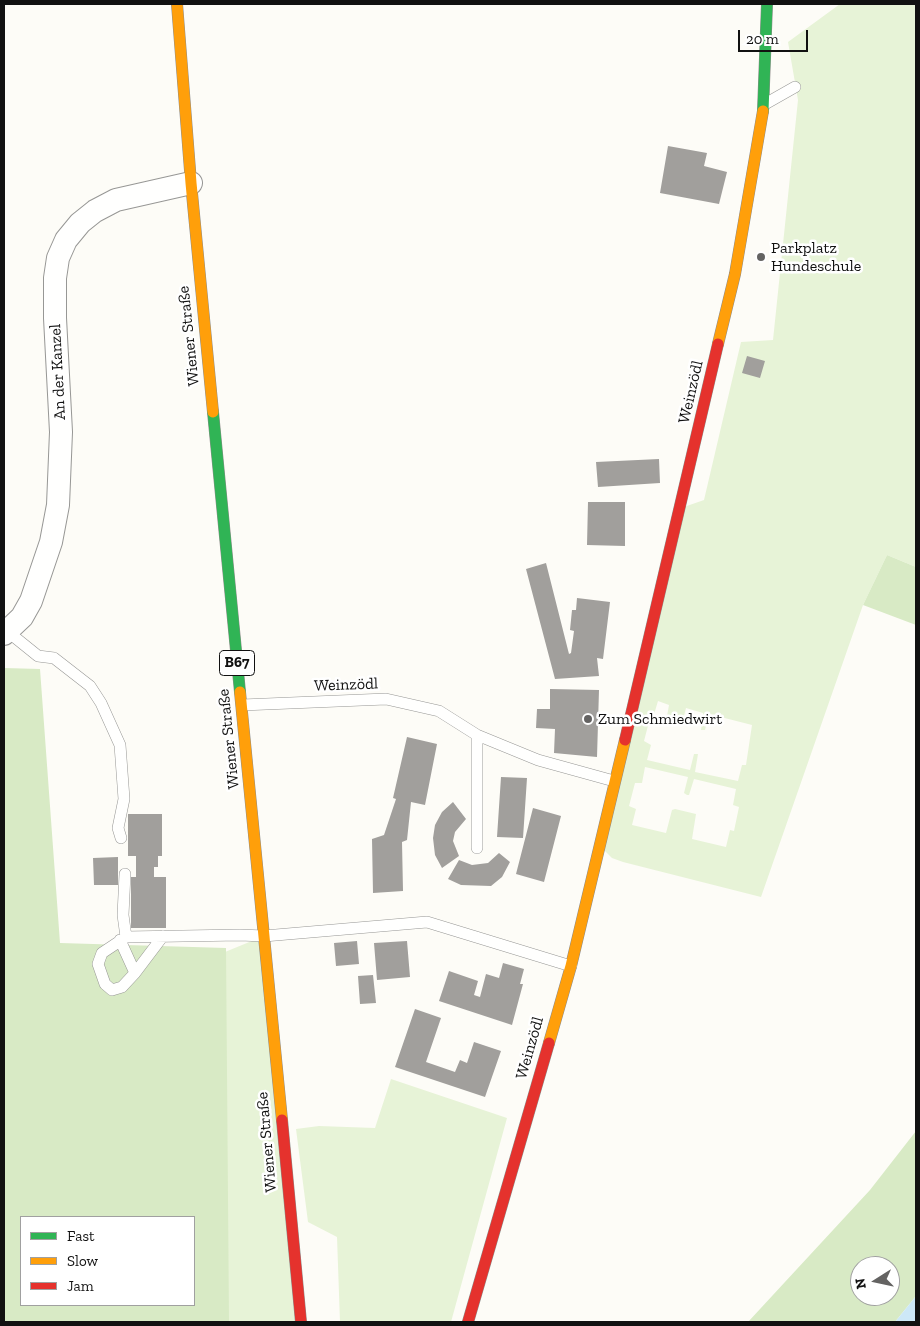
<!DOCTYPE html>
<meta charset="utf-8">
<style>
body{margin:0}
#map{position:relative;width:920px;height:1326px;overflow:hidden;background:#fdfcf7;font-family:"Zilla Slab",serif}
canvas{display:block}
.frame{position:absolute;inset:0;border:5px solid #111;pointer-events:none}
.legend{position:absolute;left:20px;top:1216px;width:175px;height:90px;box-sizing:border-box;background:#fff;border:1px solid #a0a0a0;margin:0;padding:6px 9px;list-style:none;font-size:15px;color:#111}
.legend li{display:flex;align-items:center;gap:10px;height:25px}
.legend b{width:25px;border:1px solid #a0a0a0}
.north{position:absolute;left:850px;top:1256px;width:50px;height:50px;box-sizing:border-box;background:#fff;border:1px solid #a0a0a0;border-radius:50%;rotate:260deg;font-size:14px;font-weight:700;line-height:20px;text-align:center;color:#111}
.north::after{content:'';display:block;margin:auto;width:18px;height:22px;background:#646362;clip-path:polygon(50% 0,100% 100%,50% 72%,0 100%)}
.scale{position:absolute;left:738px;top:30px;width:70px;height:22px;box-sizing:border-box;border:2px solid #111;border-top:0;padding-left:6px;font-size:15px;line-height:18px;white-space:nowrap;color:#111;-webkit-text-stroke:4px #fff;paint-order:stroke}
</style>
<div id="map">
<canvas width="920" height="1326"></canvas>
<div class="frame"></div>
<ul class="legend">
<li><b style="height:6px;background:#30b455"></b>Fast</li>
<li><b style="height:6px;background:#ff9f0a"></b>Slow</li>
<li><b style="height:6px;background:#e5322d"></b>Jam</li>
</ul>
<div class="north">N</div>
<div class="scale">20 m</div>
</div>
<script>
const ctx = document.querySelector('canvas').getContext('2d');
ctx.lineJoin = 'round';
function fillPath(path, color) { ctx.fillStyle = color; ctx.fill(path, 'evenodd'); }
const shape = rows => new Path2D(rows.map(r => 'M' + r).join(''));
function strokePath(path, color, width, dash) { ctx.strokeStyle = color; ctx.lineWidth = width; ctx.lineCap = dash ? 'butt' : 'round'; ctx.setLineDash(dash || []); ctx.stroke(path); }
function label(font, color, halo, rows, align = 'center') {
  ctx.font = font + ' "Zilla Slab",serif'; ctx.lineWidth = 5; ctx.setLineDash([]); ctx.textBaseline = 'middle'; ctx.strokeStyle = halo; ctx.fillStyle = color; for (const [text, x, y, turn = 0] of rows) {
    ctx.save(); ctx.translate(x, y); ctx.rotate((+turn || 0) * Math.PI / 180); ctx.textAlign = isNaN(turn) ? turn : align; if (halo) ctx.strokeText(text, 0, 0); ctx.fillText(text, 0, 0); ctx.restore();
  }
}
fillPath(shape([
 [840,4,916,4,916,567,887,555,863,605,761,897,623,862,612,858,600,846,681,508,704,500,741,342,773,340,798,100,788,42],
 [658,701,669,705,666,722,682,724,686,708,703,713,701,730,705,730,709,714,752,725,746,765,742,765,738,781,695,772,698,754,694,754,690,770,647,760,651,745,644,741,650,718,653,718],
 [645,767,688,777,684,793,687,795,689,795,694,779,736,789,733,805,739,807,734,831,730,830,726,847,692,839,696,814,675,809,672,810,666,833,632,825,636,809,629,806,635,783,642,783],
 [264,936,301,1322,228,1322,225,952],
 [391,1079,507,1118,451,1322,340,1322,337,1237,308,1222,296,1129,319,1126,375,1128]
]), '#e7f3d7');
fillPath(shape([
 [887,555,916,567,916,625,863,605],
 [4,668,40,669,60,943,226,948,229,1322,4,1322],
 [21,1217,194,1217,194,1305,21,1305],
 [916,1131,916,1296,895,1322,748,1322,870,1190],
 [860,1266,890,1266,890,1296,860,1296]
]), '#d8eac5');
fillPath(shape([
 [916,1296,916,1322,895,1322]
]), '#cde8f7');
fillPath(shape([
 [668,146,707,153,704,166,727,172,719,204,660,193],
 [747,356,765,361,760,378,742,373],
 [659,459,660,483,598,487,596,462],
 [588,502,625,502,625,546,587,545],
 [546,563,569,654,571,653,574,631,570,630,572,610,576,610,577,598,610,602,603,659,597,658,599,676,555,679,526,569],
 [550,689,599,690,597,757,554,753,555,729,536,728,537,709,550,709],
 [407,737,437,744,425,805,411,802,407,840,402,842,403,891,373,893,372,839,384,835,396,799,393,798],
 [501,777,527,778,523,838,497,837],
 [453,802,466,819,455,832,453,841,459,856,442,868,435,855,433,838,435,825,442,812],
 [533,808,561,816,544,882,516,874],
 [128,814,162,814,162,856,158,856,158,867,154,867,154,877,166,877,166,928,131,928,131,877,136,877,136,856,128,856],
 [499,853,510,862,502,877,491,886,461,885,448,879,459,860,472,865,488,863],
 [118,857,118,885,94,885,93,858],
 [357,941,359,964,336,966,334,943],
 [407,941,410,977,377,980,374,943],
 [503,963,524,969,520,984,523,984,512,1025,439,1001,449,971,478,981,474,995,480,997,486,974,499,978],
 [373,975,376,1003,360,1004,358,976],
 [415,1009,441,1018,426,1062,455,1072,460,1060,467,1063,474,1042,501,1051,485,1097,395,1067]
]), '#a19f9c');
const lane = shape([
 [765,104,795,87],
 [7,631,38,656,54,658,90,686,101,703,120,745,124,799,118,828,121,838],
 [242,705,386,699,439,711,477,735,538,760,614,781],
 [477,735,477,848],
 [125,874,123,915,126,937,240,935,264,936,427,922,571,966],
 [126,937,102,953,98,964,105,984,112,990,122,987,135,973,163,936],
 [120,940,135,973]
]);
const street = shape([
 [4,634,22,617,31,601,51,542,58,505,61,432,55,318,55,278,58,258,66,240,80,223,95,211,116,200,191,183]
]);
const fast = shape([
 [763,111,767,4],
 [213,412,240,692]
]);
const slow = shape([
 [177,4,191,183,213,412],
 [718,344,735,274,763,111],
 [240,692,282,1120],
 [549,1043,571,966,625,740]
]);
const jam = shape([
 [625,740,718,344],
 [282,1120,301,1322],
 [468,1322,549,1043]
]);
strokePath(lane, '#979795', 12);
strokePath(street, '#979795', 24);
strokePath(fast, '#8e8d8b', 12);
strokePath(slow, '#8e8d8b', 12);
strokePath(jam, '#8e8d8b', 12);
strokePath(lane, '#fffffe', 11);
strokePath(street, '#fffffe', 22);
strokePath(fast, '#30b455', 11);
strokePath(slow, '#ff9f0a', 11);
strokePath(jam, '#e5322d', 11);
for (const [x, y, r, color] of [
 [761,257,5,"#646362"],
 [588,719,5,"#646362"]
]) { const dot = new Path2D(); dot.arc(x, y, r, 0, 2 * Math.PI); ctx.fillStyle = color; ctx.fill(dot); strokePath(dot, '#fff', 2); }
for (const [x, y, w] of [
 [237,663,35]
]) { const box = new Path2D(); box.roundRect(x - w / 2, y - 12.5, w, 25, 4); ctx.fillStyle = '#fff'; ctx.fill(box); strokePath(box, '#111', 1); }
label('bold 15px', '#111', null, [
 ["B67",237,663]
]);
label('16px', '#111', '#fff', [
 ["Parkplatz",771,248],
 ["Hundeschule",771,266],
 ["Zum Schmiedwirt",598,719]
], 'left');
label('16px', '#111', '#fff', [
 ["Wiener Straße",189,336,-96],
 ["An der Kanzel",58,372,-93],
 ["Weinzödl",691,392,-77],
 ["Weinzödl",346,685,-2],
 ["Wiener Straße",229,739,-96],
 ["Weinzödl",530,1048,-74],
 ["Wiener Straße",267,1142,-95]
]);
</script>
